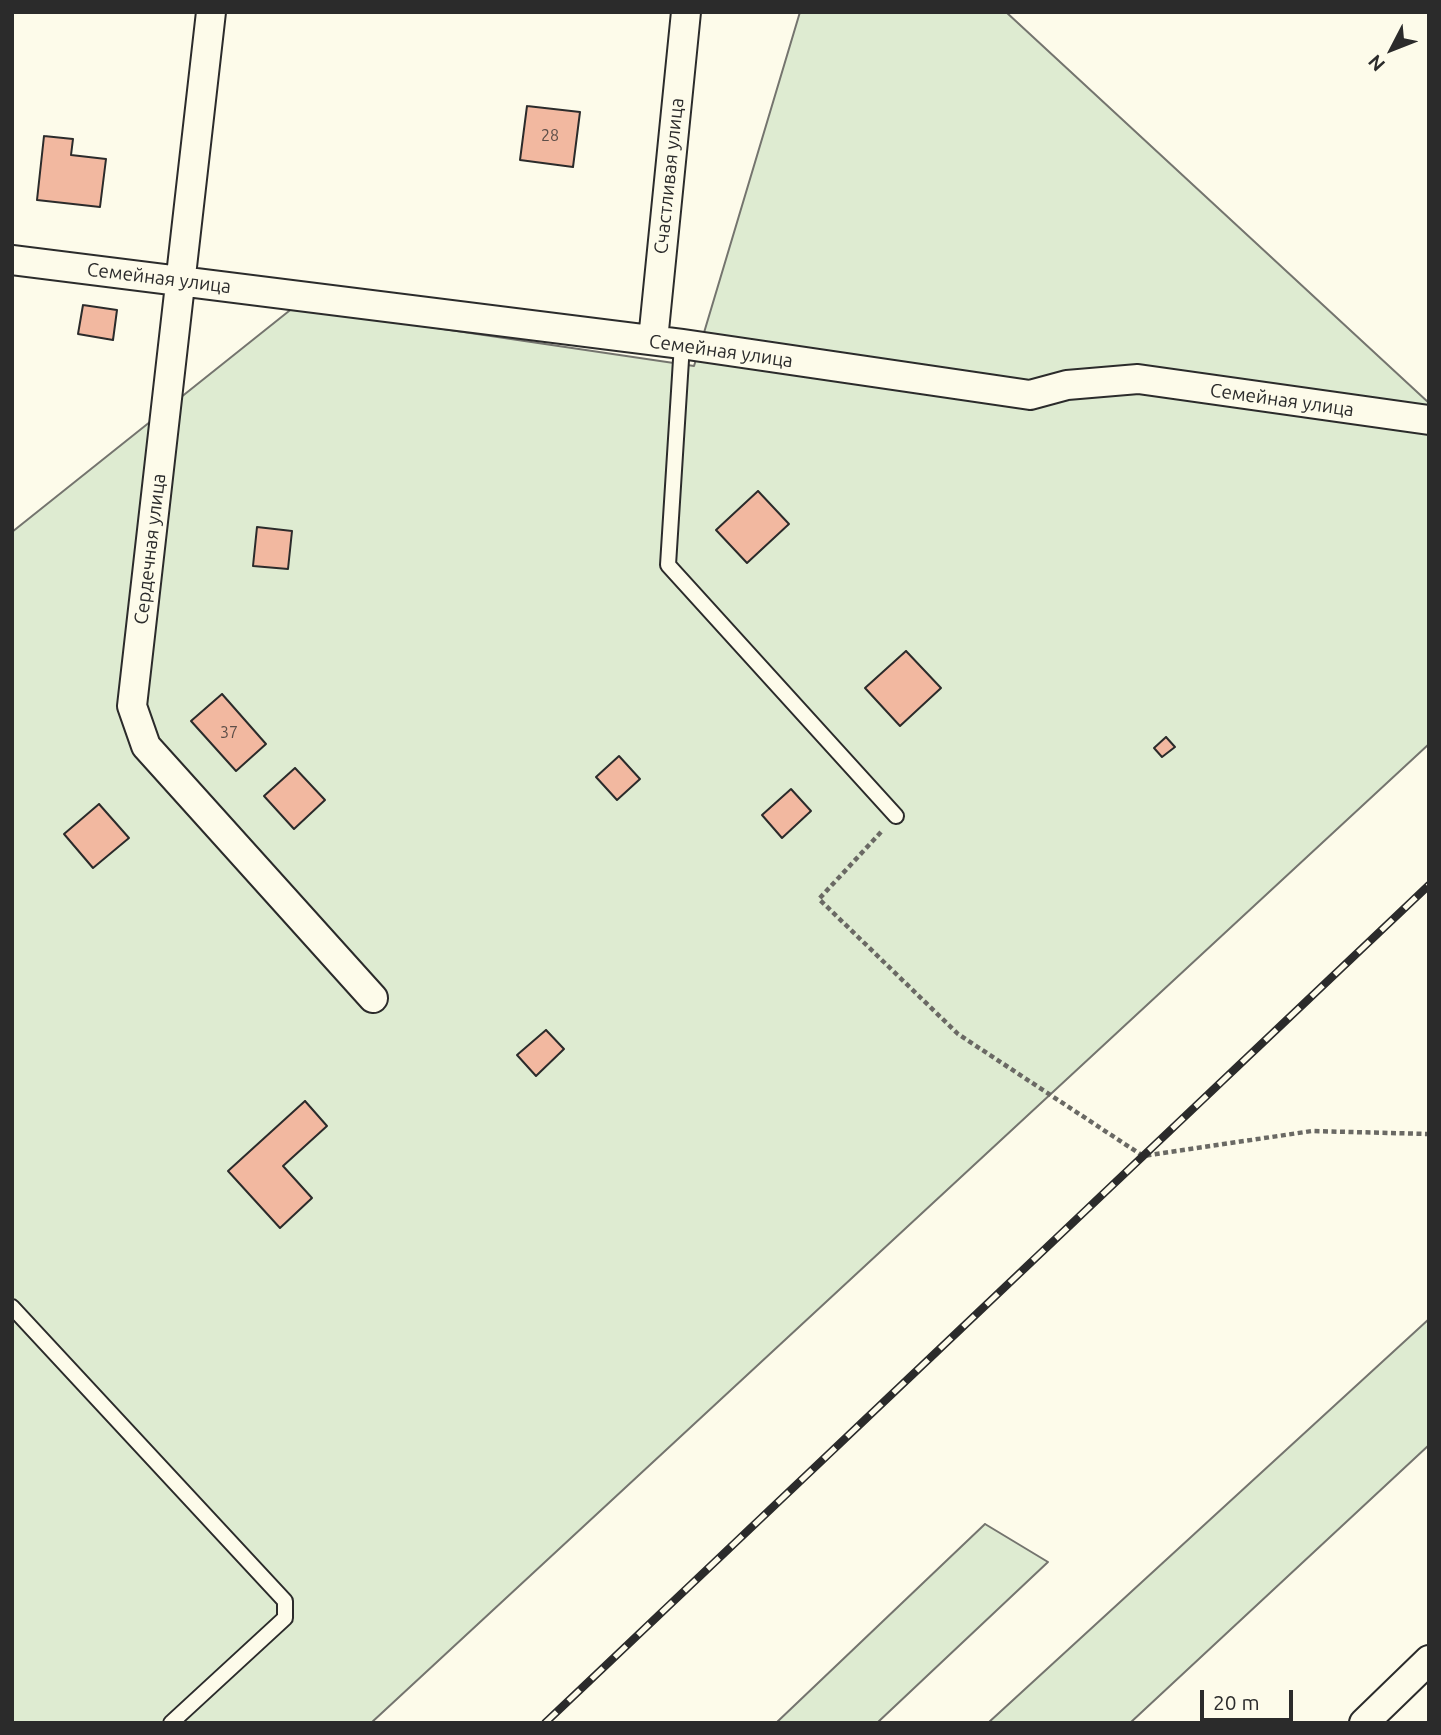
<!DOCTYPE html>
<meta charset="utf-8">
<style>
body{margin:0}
#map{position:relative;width:1441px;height:1735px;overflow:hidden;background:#fdfbea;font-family:Ubuntu,sans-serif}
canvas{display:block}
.frame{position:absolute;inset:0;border:14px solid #2b2b2b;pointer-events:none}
.north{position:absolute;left:1357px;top:14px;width:70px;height:70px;-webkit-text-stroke:5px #fdfbea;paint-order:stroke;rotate:228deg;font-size:19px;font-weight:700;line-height:28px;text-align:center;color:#2b2b2b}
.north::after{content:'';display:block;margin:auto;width:24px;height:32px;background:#2b2b2b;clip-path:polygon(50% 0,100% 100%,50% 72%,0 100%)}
.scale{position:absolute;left:1200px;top:1690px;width:93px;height:32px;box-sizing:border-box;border:4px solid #2b2b2b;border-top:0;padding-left:9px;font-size:21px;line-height:24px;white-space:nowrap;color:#2b2b2b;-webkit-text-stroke:5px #fdfbea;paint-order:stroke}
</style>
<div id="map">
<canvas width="1441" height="1735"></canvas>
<div class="frame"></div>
<div class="north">N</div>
<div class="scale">20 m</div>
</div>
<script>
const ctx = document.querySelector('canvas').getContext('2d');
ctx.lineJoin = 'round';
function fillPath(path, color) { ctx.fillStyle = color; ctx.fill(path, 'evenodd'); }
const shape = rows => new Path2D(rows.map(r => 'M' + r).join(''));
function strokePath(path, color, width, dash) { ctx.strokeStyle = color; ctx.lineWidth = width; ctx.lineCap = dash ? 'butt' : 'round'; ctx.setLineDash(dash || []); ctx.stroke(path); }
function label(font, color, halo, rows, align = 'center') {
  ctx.font = font + ' Ubuntu,sans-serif'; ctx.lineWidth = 5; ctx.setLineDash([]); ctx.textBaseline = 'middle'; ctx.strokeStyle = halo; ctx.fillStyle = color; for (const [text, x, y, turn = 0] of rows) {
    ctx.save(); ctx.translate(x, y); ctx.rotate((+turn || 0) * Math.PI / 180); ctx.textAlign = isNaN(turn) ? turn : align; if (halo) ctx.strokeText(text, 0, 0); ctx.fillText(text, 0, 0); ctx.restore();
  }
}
const green = shape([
 [800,12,1006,12,1429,403,1429,744,371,1723,12,1723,12,532,294,307,694,366,800,12],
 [1429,1319,1429,1445,1130,1723,988,1723,1429,1319],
 [985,1524,1048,1562,877,1723,776,1723,985,1524]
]);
fillPath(green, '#deebd1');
strokePath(green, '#74746e', 2);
const building = shape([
 [527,106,580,112,573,167,520,160,527,106],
 [44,136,73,139,71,155,106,159,100,207,37,200,44,136],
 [83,305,117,310,113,340,78,334,83,305],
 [758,491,789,524,747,563,716,530,758,491],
 [257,527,292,531,288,569,253,566,257,527],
 [906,651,941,688,900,726,865,688,906,651],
 [222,694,266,744,236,771,191,721,222,694],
 [1166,737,1175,747,1162,757,1154,748,1166,737],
 [619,756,640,779,617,800,596,777,619,756],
 [295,768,325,800,294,829,264,796,295,768],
 [791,789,811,811,782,838,762,815,791,789],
 [99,804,129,838,93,868,64,834,99,804],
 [546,1030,564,1049,536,1076,517,1055,546,1030],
 [305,1101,327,1126,283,1166,312,1198,280,1228,228,1171,305,1101]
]);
fillPath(building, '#f2b8a0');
strokePath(building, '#2b2b2b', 2);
const service = shape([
 [682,344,668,565,896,816],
 [12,1307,285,1601,285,1618,171,1723]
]);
const minor = shape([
 [211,12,132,706,146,746,373,998],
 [12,260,682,344,1030,395,1067,385,1138,379,1429,420],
 [653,340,686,12],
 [1364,1723,1429,1660]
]);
strokePath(service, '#2b2b2b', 18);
strokePath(minor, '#2b2b2b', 32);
strokePath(shape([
 [881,832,819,899,958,1034,1143,1156,1312,1131,1429,1134]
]), '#6a6964', 4.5, [5, 3.5]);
strokePath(service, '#fdfbea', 14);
strokePath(minor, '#fdfbea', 28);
const rail = shape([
 [545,1723,1429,885]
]);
strokePath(rail, '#2b2b2b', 8);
strokePath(rail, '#fdfbea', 5, [16]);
label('16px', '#5d4e48', null, [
 ["28",550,136],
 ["37",229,733]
]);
label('19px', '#2b2b2b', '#fdfbea', [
 ["Счастливая улица",669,176,-84],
 ["Семейная улица",159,278,7],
 ["Семейная улица",721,351,8],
 ["Семейная улица",1282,400,8],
 ["Сердечная улица",150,549,-83]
]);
</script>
